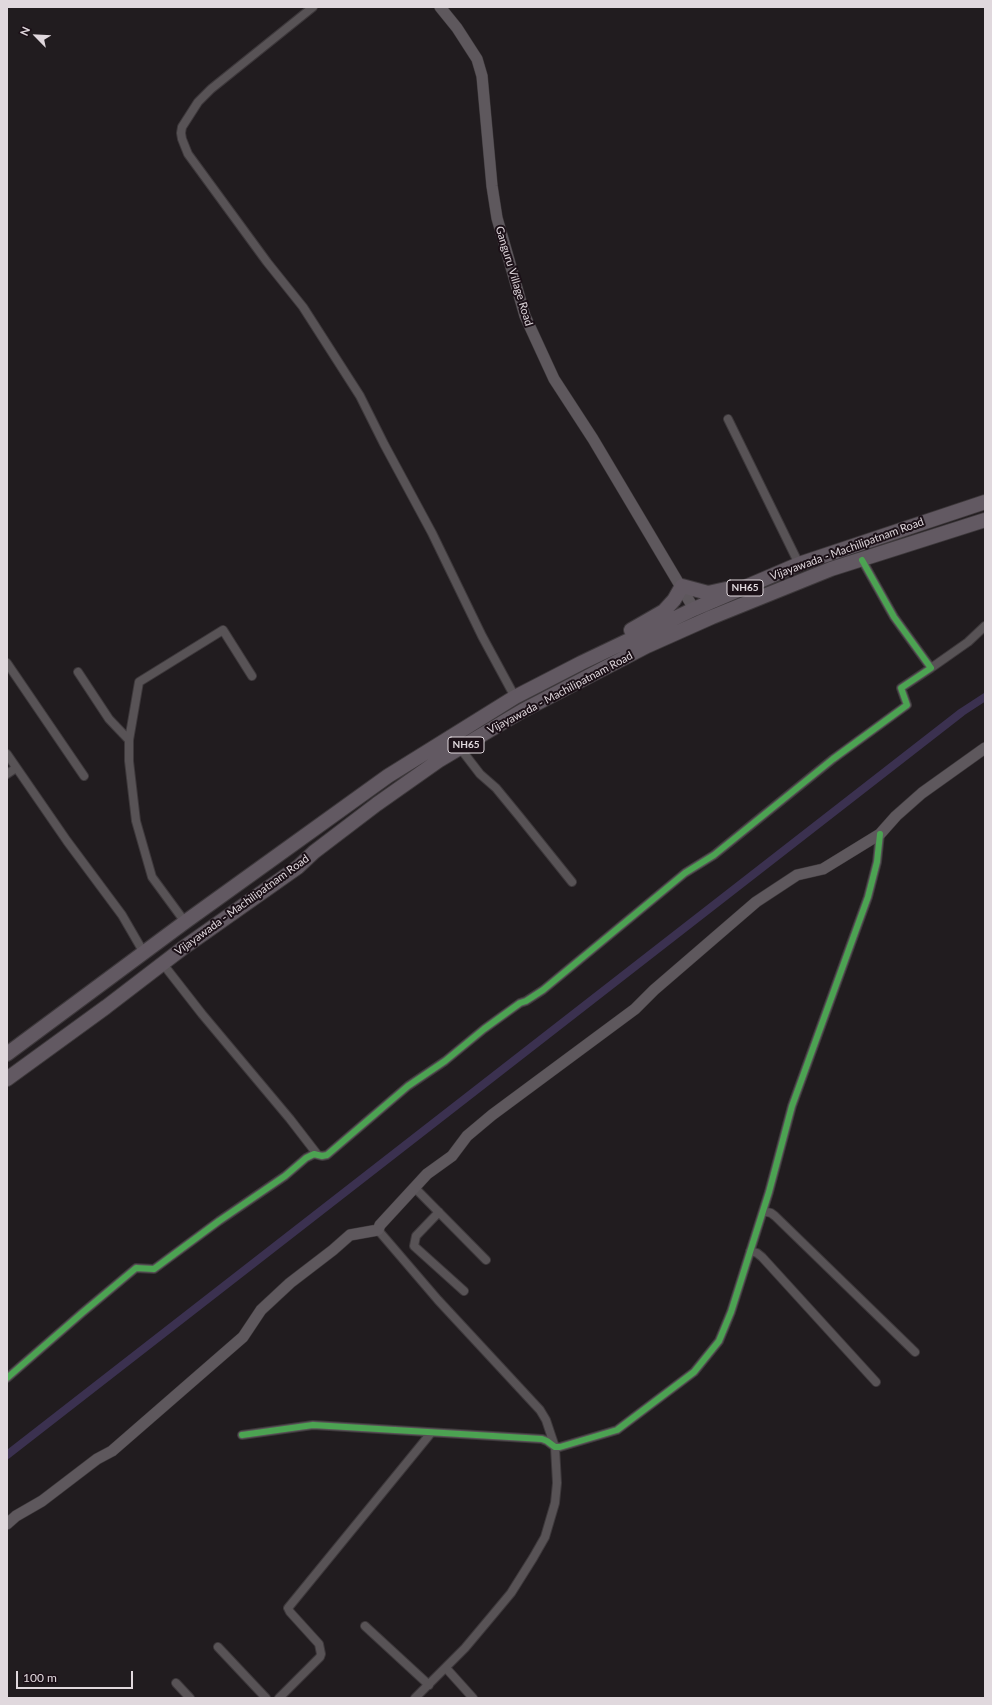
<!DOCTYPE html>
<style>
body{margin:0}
#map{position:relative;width:992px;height:1705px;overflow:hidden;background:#211c1f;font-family:Lato,sans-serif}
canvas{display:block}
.frame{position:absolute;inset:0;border:8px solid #e0d8dd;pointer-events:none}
.north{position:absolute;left:16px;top:16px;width:40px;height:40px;-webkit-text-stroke:3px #1b1017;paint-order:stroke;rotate:294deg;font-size:11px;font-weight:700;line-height:16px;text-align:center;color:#e0d8dd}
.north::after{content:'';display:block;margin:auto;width:14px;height:18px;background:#e0d8dd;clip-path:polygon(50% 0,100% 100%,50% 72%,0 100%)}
.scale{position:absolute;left:16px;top:1671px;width:117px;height:18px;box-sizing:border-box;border:2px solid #e0d8dd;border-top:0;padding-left:5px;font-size:12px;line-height:14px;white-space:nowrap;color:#e0d8dd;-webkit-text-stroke:3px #1b1017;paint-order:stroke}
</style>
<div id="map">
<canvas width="992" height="1705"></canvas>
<div class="frame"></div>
<div class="north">N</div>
<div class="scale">100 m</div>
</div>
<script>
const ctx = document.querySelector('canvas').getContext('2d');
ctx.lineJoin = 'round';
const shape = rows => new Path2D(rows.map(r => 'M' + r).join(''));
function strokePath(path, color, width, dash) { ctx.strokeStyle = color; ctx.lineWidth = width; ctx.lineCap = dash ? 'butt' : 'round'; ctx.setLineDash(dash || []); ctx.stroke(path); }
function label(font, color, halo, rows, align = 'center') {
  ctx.font = font + ' Lato,sans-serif'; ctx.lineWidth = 4; ctx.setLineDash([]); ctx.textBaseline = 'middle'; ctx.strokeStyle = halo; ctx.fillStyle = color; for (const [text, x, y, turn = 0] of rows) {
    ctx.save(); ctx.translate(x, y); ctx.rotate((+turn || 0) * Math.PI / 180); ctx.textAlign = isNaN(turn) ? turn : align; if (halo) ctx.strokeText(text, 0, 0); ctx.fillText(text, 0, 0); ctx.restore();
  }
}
strokePath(shape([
 [7,1455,962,712,985,697]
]), '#3b3150', 8);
const street = shape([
 [313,7,211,89,198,102,182,127,181,133,182,139,188,154,267,262,303,307,360,396,384,444,432,533,482,636,515,697],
 [728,419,799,564],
 [7,663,84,776],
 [931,668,968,642,985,626],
 [78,672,109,719,129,740],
 [460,748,480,774,496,788,519,816,572,882],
 [7,754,67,841,122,915,144,953],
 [7,774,16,768],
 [185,922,152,877,136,821,129,761,129,740,139,682,223,630,252,676],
 [163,964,202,1014,290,1119,317,1154],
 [415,1188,486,1260],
 [763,1211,771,1213,775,1216,915,1352],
 [439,1212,416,1236,414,1246,464,1291],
 [378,1230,438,1300,540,1410,546,1420,555,1447,557,1483,555,1503,545,1537,533,1558,511,1593,491,1617,465,1648,415,1698],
 [750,1251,757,1253,762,1257,876,1382],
 [7,1378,82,1313,136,1268,154,1269,219,1221,285,1176,306,1158,314,1154,322,1156,327,1155,408,1086,445,1061,484,1029,520,1003,526,1001,543,990,685,873,714,855,833,759,907,705,901,688,931,668,894,617,862,560],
 [242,1435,313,1425,542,1439,547,1441,555,1447,560,1447,617,1430,694,1372,719,1341,731,1312,769,1192,792,1106,868,897,877,862,880,834],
 [365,1626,429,1685],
 [218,1647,266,1698],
 [446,1668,473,1698],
 [176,1683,190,1698],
 [279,1698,320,1657,321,1654,319,1644,290,1612,288,1608,431,1433]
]);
const secondary = shape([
 [440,7,457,28,477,59,482,76,492,186,497,218,525,316,554,379,593,439,694,609],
 [7,1524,16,1516,42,1501,97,1459,112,1451,243,1337,261,1310,290,1283,333,1250,350,1235,378,1230,380,1225,427,1174,452,1156,467,1136,492,1115,635,1009,654,990,756,902,797,875,823,869,880,834,896,816,922,793,985,748]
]);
const highway = shape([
 [631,630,664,611,674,600,682,586,708,593,726,589],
 [7,1054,185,922,388,776,515,697,581,663,694,609,799,564,985,502],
 [7,1079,106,1007,183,948,298,867,314,852,377,804,438,761,522,711,647,646,712,617,831,569,985,520]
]);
strokePath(street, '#3d383b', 10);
strokePath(secondary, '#3d383b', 12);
strokePath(highway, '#3d383b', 16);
strokePath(street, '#585356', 8);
strokePath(secondary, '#5e585d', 11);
strokePath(highway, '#625962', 14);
strokePath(shape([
 [7,1378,82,1313,136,1268,154,1269,219,1221,285,1176,306,1158,314,1154,322,1156,327,1155,408,1086,445,1061,484,1029,520,1003,526,1001,543,990,685,873,714,855,833,759,907,705,901,688,931,668,894,617,862,560],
 [242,1435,313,1425,542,1439,547,1441,555,1447,560,1447,617,1430,694,1372,719,1341,731,1312,769,1192,792,1106,868,897,877,862,880,834]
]), '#4ca352', 6);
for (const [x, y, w] of [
 [745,588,36],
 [466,745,36]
]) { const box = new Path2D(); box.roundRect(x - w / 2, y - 8, w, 16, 3); ctx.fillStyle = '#1b1017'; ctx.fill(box); strokePath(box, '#e0d8dd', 1); }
label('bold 10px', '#e0d8dd', null, [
 ["NH65",745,588],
 ["NH65",466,745]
]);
label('11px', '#e0d8dd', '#1b1017', [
 ["Ganguru Village Road",514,276,73],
 ["Vijayawada - Machilipatnam Road",847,549,-20],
 ["Vijayawada - Machilipatnam Road",560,693,-28],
 ["Vijayawada - Machilipatnam Road",242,905,-36]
]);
</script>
